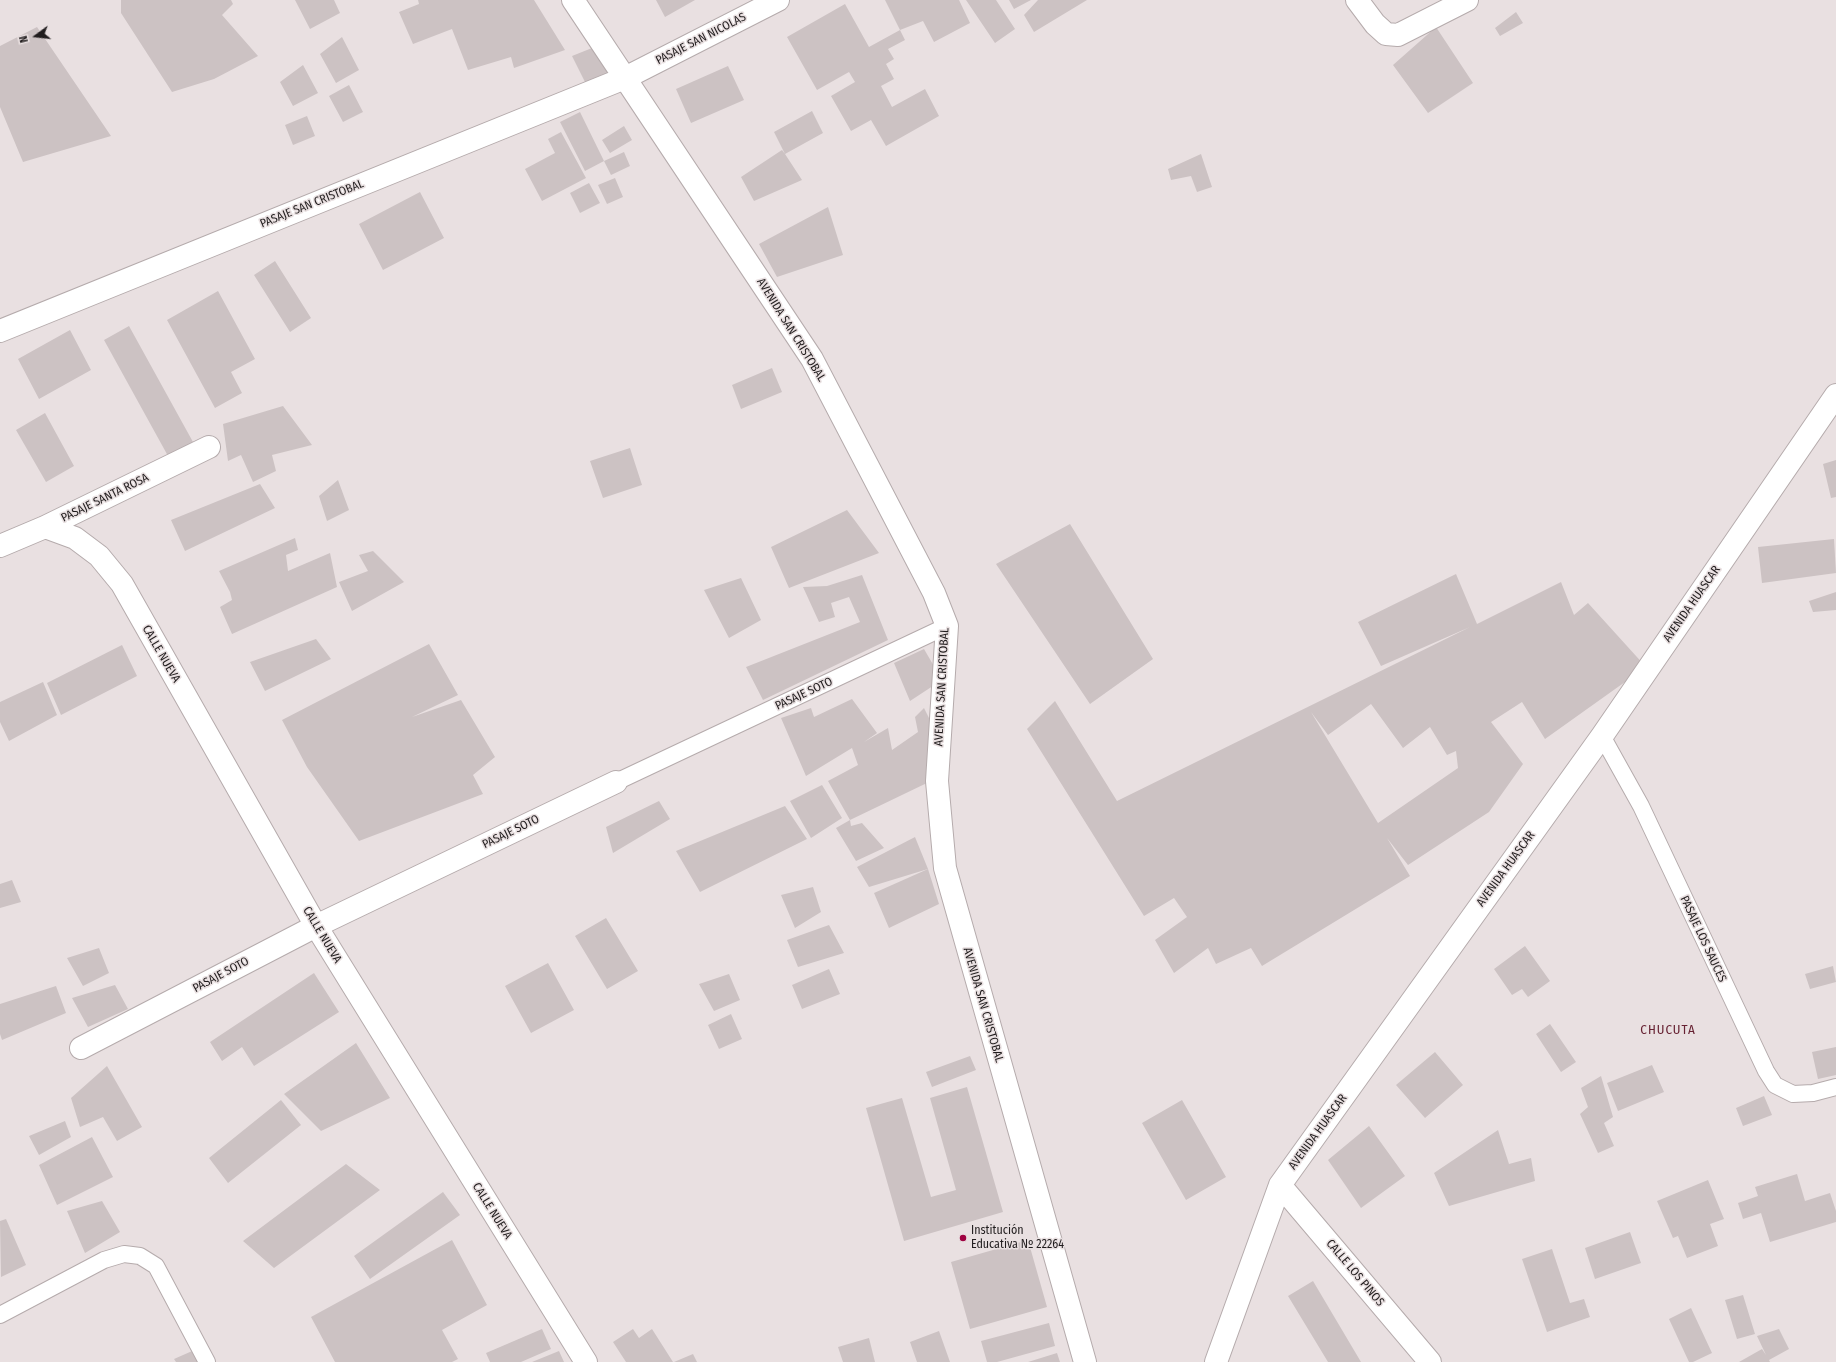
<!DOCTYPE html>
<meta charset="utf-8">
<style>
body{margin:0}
#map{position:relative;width:1836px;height:1362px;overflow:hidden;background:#e9e0e1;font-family:"Fira Sans Condensed",sans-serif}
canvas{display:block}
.north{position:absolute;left:16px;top:16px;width:40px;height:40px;-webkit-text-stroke:3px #e9e0e1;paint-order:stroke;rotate:255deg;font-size:11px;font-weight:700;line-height:16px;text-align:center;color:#211d1e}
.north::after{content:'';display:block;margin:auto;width:14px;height:18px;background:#211d1e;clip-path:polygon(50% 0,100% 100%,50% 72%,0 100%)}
</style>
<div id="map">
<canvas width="1836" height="1362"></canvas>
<div class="north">N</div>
</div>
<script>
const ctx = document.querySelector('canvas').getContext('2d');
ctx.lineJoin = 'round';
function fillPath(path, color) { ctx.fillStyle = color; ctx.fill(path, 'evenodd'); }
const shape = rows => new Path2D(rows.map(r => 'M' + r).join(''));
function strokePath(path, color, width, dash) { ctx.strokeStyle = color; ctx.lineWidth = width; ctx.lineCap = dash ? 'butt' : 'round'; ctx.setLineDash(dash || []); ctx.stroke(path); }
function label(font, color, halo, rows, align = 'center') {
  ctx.font = font + ' "Fira Sans Condensed",sans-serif'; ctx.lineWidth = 3; ctx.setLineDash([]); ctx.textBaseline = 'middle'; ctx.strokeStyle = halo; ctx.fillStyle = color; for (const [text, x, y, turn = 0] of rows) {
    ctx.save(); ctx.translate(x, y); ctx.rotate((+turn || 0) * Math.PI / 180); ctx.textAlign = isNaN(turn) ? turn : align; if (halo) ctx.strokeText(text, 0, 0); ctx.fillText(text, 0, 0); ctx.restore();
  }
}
fillPath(shape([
 [121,0,231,0,233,4,222,15,258,56,214,79,172,92,121,13],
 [295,0,334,0,340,13,310,29],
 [418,0,534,0,565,50,514,68,511,57,468,70,452,29,413,44,399,12,419,4],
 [656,0,695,0,665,17],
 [885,0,959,0,970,23,934,42,923,21,900,30],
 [966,0,996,0,1015,29,995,43],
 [1009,0,1031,0,1014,9],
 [1038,0,1087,0,1034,32,1024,15],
 [845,4,869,47,900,30,905,40,888,49,894,59,886,64,894,79,881,86,892,107,925,89,939,116,886,146,871,120,851,131,831,96,855,82,849,72,817,90,787,37],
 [1516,12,1523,23,1500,36,1495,28],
 [37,27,111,136,23,162,0,107,0,46],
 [1436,27,1473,83,1428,113,1393,65],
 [342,37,359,70,336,83,320,54],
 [592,48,610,75,587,86,572,56],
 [303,65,318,93,293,106,280,82],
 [728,66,744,100,691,123,676,89],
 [349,85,363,112,343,122,329,96],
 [812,111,823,133,785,154,802,180,754,201,741,177,782,150,785,154,774,132],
 [580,112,604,161,585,171,560,122],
 [307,116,315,136,293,145,285,125],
 [624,126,632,140,610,153,602,140],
 [561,132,586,178,542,201,525,169,555,153,548,139],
 [624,152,630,166,611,175,604,161],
 [1201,154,1212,187,1197,192,1191,176,1171,180,1168,169],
 [615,178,623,197,607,204,598,185],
 [589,183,600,203,580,213,570,193],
 [420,192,444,238,383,270,359,224],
 [828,207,843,255,777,277,759,244],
 [275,261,311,318,290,332,254,275],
 [218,291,255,359,231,372,242,393,215,408,167,320],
 [129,326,193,442,168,456,104,340],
 [70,330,91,370,39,399,18,359],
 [772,368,782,392,741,409,732,385],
 [283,406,312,445,272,455,276,471,253,482,241,455,228,461,223,424],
 [45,413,74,466,46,482,16,430],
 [630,448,642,485,603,498,590,461],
 [1836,460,1836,497,1831,498,1823,464],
 [338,480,349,510,327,521,319,496],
 [260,484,275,508,185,551,171,520],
 [847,510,879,553,789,588,771,547],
 [1070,524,1153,659,1090,704,996,564],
 [295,538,298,550,286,555,288,571,330,553,337,587,232,634,220,607,232,600,230,592,219,571],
 [1834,539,1836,573,1762,583,1758,547],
 [373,551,404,582,352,611,339,582,368,571,359,555],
 [1456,574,1477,624,1561,582,1574,615,1588,603,1646,667,1545,739,1522,702,1491,722,1523,764,1489,812,1408,865,1387,838,1410,876,1262,966,1251,948,1216,964,1208,948,1174,973,1155,940,1187,917,1174,898,1144,916,1027,729,1055,701,1117,801,1470,627,1381,666,1358,622],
 [1371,704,1403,748,1430,727,1447,755,1456,751,1458,768,1378,823,1311,712,1328,735],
 [862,575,888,640,763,700,746,667,860,622,849,597,831,603,835,617,819,622,803,587,827,586],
 [741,578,761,620,729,638,704,590],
 [1836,592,1836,610,1813,612,1809,601],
 [316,639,331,659,265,691,250,662],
 [429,644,458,695,412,717,461,700,495,757,473,775,483,794,359,841,307,767,282,720],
 [122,645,137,676,61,715,47,683],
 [924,649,942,680,910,701,894,663],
 [43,682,57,715,9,741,0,722,0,702],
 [852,699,877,733,864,742,888,728,892,750,918,732,915,717,924,708,933,726,929,782,850,820,828,781,858,765,852,748,806,776,781,718,811,708,814,717],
 [822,785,842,818,811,838,790,801],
 [659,801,670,819,613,853,606,827],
 [785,806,807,839,700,892,676,851],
 [850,820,851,826,862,823,884,848,856,861,836,828],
 [915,837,928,869,869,887,857,867],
 [928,869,939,904,889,928,874,893],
 [12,880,21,902,0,908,0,884],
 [813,887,821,912,795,928,781,895],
 [606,918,638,971,607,989,575,936],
 [829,925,844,953,798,967,787,940],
 [1525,946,1550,981,1528,997,1522,989,1512,995,1494,969],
 [99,948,109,973,83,986,67,958],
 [548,963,574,1010,531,1033,505,986],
 [1833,966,1836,982,1810,989,1805,974],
 [829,969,840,994,802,1009,792,985],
 [314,973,339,1012,254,1066,242,1047,222,1061,210,1042],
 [729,974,740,1000,714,1011,699,984],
 [115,985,128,1009,88,1027,72,998],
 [56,986,66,1013,2,1040,0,1034,0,1004],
 [731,1014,742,1039,719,1049,708,1025],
 [1550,1024,1576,1062,1561,1072,1536,1034],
 [356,1043,390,1098,321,1131,284,1094],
 [1836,1047,1836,1075,1818,1079,1812,1052],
 [1435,1052,1463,1085,1425,1118,1396,1085],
 [970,1056,976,1070,932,1087,926,1072],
 [1652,1065,1664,1092,1618,1111,1607,1083],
 [107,1066,142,1127,117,1141,103,1117,80,1127,71,1098],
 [1601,1076,1613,1117,1604,1123,1614,1146,1598,1153,1580,1114,1588,1107,1581,1088],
 [967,1087,1003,1212,904,1241,866,1108,902,1098,931,1197,956,1190,930,1098],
 [1764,1096,1772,1115,1743,1126,1736,1108],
 [281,1100,301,1125,228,1183,209,1158],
 [1182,1100,1226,1177,1186,1200,1142,1123],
 [65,1121,71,1137,39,1155,29,1136],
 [1369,1126,1405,1176,1361,1208,1328,1160],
 [1498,1130,1509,1164,1531,1158,1535,1181,1449,1206,1434,1173],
 [92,1137,113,1177,57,1205,39,1165],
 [346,1164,380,1190,274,1268,243,1241],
 [1797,1174,1805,1201,1830,1193,1836,1211,1836,1222,1770,1242,1761,1213,1743,1219,1738,1203,1758,1196,1755,1187],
 [1708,1180,1724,1219,1710,1224,1718,1246,1687,1258,1678,1236,1673,1238,1657,1201],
 [443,1192,460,1215,370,1279,354,1256],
 [102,1201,120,1232,85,1253,67,1211],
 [6,1219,26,1265,1,1277,0,1221],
 [1630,1232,1641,1263,1595,1279,1585,1248],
 [452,1240,487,1305,442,1330,458,1359,452,1362,335,1362,311,1317],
 [1028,1240,1047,1307,970,1329,951,1262],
 [1552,1249,1570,1303,1584,1299,1590,1317,1547,1332,1522,1259],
 [1313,1281,1361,1362,1328,1362,1288,1296],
 [1743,1295,1755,1334,1737,1339,1725,1300],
 [1691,1308,1712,1353,1693,1362,1689,1362,1669,1319],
 [1049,1323,1055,1346,997,1362,987,1362,981,1341],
 [542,1329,551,1349,521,1362,490,1362,486,1353],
 [633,1329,639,1338,652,1329,673,1362,626,1362,613,1342],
 [1779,1329,1789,1349,1769,1360,1770,1362,1739,1362,1762,1349,1766,1355,1757,1336],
 [939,1331,950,1362,917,1362,910,1342],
 [869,1338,875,1362,843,1362,838,1347],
 [199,1348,204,1362,176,1362,174,1359],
 [559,1351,564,1362,532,1362],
 [1057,1353,1060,1362,1028,1362],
 [693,1354,697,1362,674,1362]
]), '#ccc2c3');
const lane = shape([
 [1602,736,1641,806,1766,1071,1775,1085,1793,1094,1813,1093,1836,1087],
 [616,782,947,626],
 [0,1315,104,1260,124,1254,140,1256,156,1266,207,1362]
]);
const street = shape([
 [573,0,812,359,934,593,947,626,937,781,945,868,1085,1362],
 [1357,0,1375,24,1386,34,1398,35,1467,0],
 [0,331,625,78,778,0],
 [45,527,75,538,99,556,122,584,316,926,586,1362],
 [0,546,45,527,209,447],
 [81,1048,316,926,616,782],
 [1280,1185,1430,1362],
 [1216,1362,1280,1185,1602,736,1836,395]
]);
strokePath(lane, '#b5abac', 18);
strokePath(street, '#b5abac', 24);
strokePath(lane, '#fff', 16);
strokePath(street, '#fff', 22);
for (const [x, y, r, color] of [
 [963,1238,4,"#9f0141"]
]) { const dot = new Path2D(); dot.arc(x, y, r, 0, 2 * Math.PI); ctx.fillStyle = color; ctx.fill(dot); strokePath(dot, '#e9e0e1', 1.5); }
label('12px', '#211d1e', '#e9e0e1', [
 ["PASAJE SAN NICOLAS",701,39,-27],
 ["PASAJE SAN CRISTOBAL",312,204,-22],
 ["AVENIDA SAN CRISTOBAL",791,330,58],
 ["PASAJE SANTA ROSA",105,498,-26],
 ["AVENIDA HUASCAR",1692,604,-55],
 ["CALLE NUEVA",161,654,60],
 ["AVENIDA SAN CRISTOBAL",942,687,-87],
 ["PASAJE SOTO",804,694,-25],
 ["PASAJE SOTO",511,832,-26],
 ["AVENIDA HUASCAR",1506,869,-54],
 ["CALLE NUEVA",322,935,59],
 ["PASAJE LOS SAUCES",1703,939,65],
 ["PASAJE SOTO",221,975,-28],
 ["AVENIDA SAN CRISTOBAL",983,1005,74],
 ["AVENIDA HUASCAR",1318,1132,-54],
 ["CALLE NUEVA",492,1211,58],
 ["CALLE LOS PINOS",1355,1273,50]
]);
label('12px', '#211d1e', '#e9e0e1', [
 ["Institución",971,1231],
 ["Educativa Nº 22264",971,1245]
], 'left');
ctx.letterSpacing = '1px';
label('13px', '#672233', '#e9e0e1', [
 ["CHUCUTA",1668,1030]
]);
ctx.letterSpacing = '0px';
</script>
